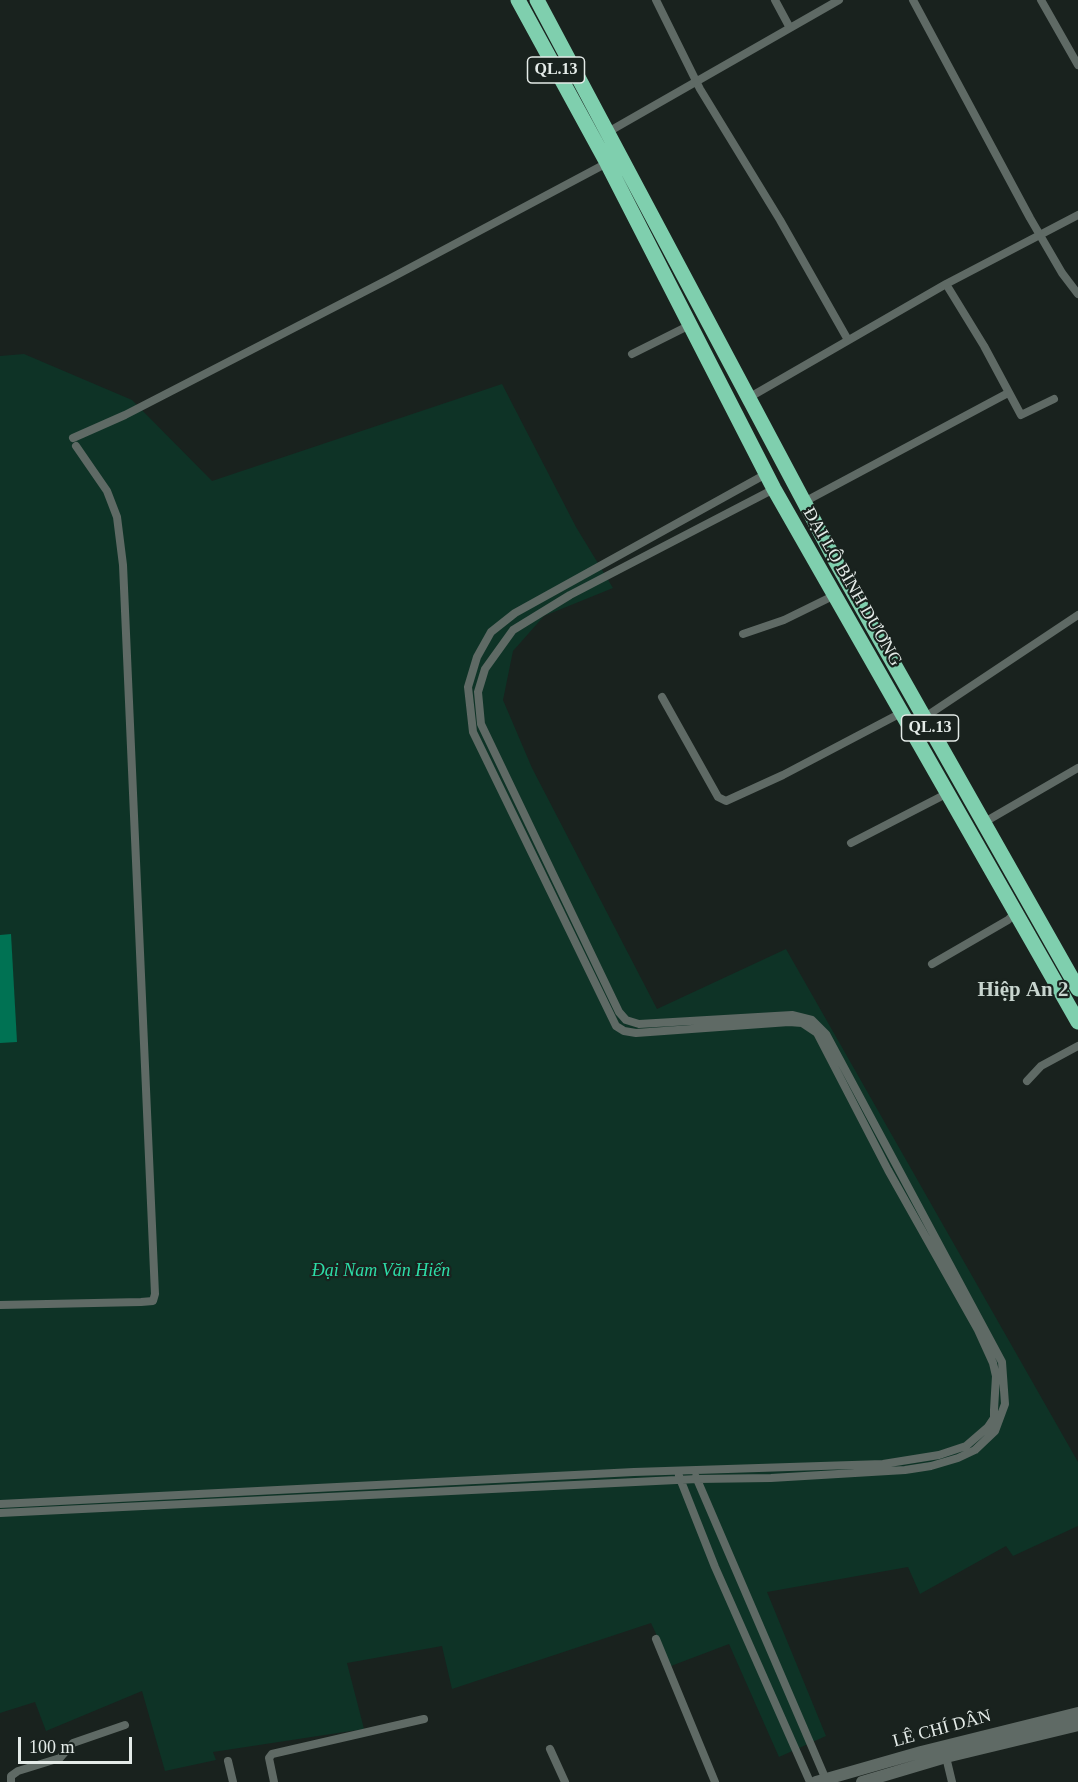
<!DOCTYPE html>
<meta charset="utf-8">
<style>
body{margin:0}
#map{position:relative;width:1078px;height:1782px;overflow:hidden;background:#19221e;font-family:Georgia,serif}
canvas{display:block}
.scale{position:absolute;left:18px;top:1737px;width:114px;height:27px;box-sizing:border-box;border:3px solid #e4ebe8;border-top:0;padding-left:8px;font-size:18px;line-height:21px;white-space:nowrap;color:#e4ebe8;-webkit-text-stroke:4px #19221e;paint-order:stroke}
</style>
<div id="map">
<canvas width="1078" height="1782"></canvas>
<div class="scale">100 m</div>
</div>
<script>
const ctx = document.querySelector('canvas').getContext('2d');
ctx.lineJoin = 'round';
function fillPath(path, color) { ctx.fillStyle = color; ctx.fill(path, 'evenodd'); }
const shape = rows => new Path2D(rows.map(r => 'M' + r).join(''));
function strokePath(path, color, width, dash) { ctx.strokeStyle = color; ctx.lineWidth = width; ctx.lineCap = dash ? 'butt' : 'round'; ctx.setLineDash(dash || []); ctx.stroke(path); }
function label(font, color, halo, rows, align = 'center') {
  ctx.font = font + ' Georgia,serif'; ctx.lineWidth = 4.5; ctx.setLineDash([]); ctx.textBaseline = 'middle'; ctx.strokeStyle = halo; ctx.fillStyle = color; for (const [text, x, y, turn = 0] of rows) {
    ctx.save(); ctx.translate(x, y); ctx.rotate((+turn || 0) * Math.PI / 180); ctx.textAlign = isNaN(turn) ? turn : align; if (halo) ctx.strokeText(text, 0, 0); ctx.fillText(text, 0, 0); ctx.restore();
  }
}
fillPath(shape([
 [24,354,132,400,212,481,502,384,576,527,613,588,544,616,513,651,503,700,532,768,657,1009,786,949,1078,1462,1078,1526,1013,1556,1006,1546,920,1594,908,1567,767,1592,826,1736,779,1757,729,1644,671,1666,651,1623,452,1689,442,1646,347,1663,364,1729,213,1752,216,1760,165,1771,142,1691,46,1731,35,1702,0,1713,0,356]
]), '#0e3326');
fillPath(shape([
 [11,934,17,1042,0,1043,0,935]
]), '#007253');
strokePath(shape([
 [656,0,700,89,780,220,848,340],
 [775,0,790,28],
 [913,0,1030,218,1062,273,1078,294],
 [1041,0,1078,65],
 [608,132,839,0],
 [946,284,984,346,1021,415,1054,399],
 [632,354,690,325],
 [750,397,946,284,1078,215],
 [73,438,125,415,389,279,607,163],
 [804,502,1008,393],
 [743,634,784,620,835,595],
 [662,697,718,797,726,801,783,775,901,713],
 [925,717,1078,615],
 [983,823,1078,768],
 [851,843,946,794],
 [932,964,1008,920,1015,913],
 [1027,1081,1041,1066,1078,1046],
 [0,1305,141,1302,153,1301,155,1294,123,565,117,517,107,491,76,446],
 [679,1476,715,1567,810,1782],
 [696,1477,827,1782],
 [0,1504,634,1472,883,1464,939,1455,966,1446,988,1427,994,1418,994,1410,996,1376,993,1363,978,1330,888,1170,817,1033,802,1023,789,1022,636,1033,624,1031,616,1026,473,732,468,687,477,657,491,632,515,613,766,474],
 [0,1513,697,1479,771,1478,905,1470,931,1466,958,1458,975,1450,995,1431,1005,1404,1002,1362,826,1034,812,1020,792,1015,639,1024,626,1020,619,1012,481,724,478,692,485,669,513,630,570,595,774,489],
 [656,1639,715,1782],
 [550,1749,565,1782],
 [946,1757,952,1782],
 [228,1761,233,1782],
 [11,1782,11,1776,18,1771,60,1758,73,1743,125,1725],
 [274,1782,269,1758,272,1754,424,1719]
]), '#5f6a65', 8);
strokePath(shape([
 [816,1782,921,1752,1078,1713],
 [862,1782,946,1757,1078,1725]
]), '#5f6a65', 12);
strokePath(shape([
 [518,0,607,163,774,489,1078,1022],
 [537,0,835,560,1078,989]
]), '#7fcfae', 15);
for (const [x, y, w] of [
 [556,70,57],
 [930,728,57]
]) { const box = new Path2D(); box.roundRect(x - w / 2, y - 13, w, 26, 4.5); ctx.fillStyle = '#19221e'; ctx.fill(box); strokePath(box, '#e4ebe8', 1.5); }
label('bold 16px', '#e4ebe8', null, [
 ["QL.13",556,70],
 ["QL.13",930,728]
]);
label('18px', '#e4ebe8', '#19221e', [
 ["ĐẠI LỘ BÌNH DƯƠNG",852,587,60],
 ["LÊ CHÍ DÂN",942,1729,-15]
]);
label('italic 18px', '#2ddda7', '#19221e', [
 ["Đại Nam Văn Hiến",381,1271]
]);
label('bold 21px', '#c8d5cf', '#19221e', [
 ["Hiệp An 2",1023,991]
]);
</script>
